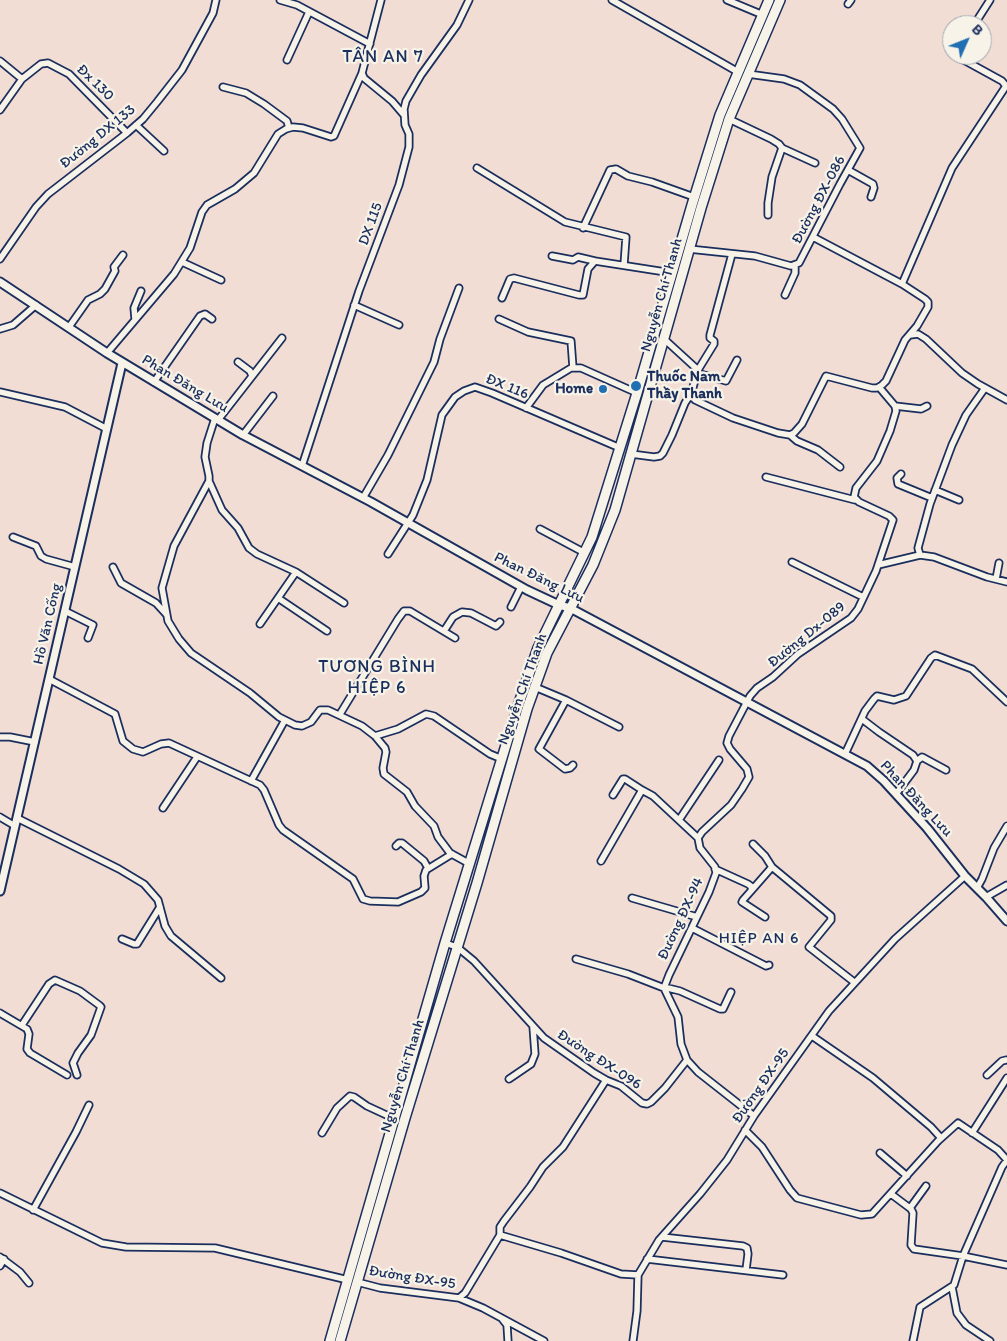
<!DOCTYPE html>
<meta charset="utf-8">
<style>
body{margin:0}
#map{position:relative;width:1007px;height:1341px;overflow:hidden;background:#f2ddd4;font-family:Itim,sans-serif}
canvas{display:block}
.north{position:absolute;left:942px;top:15px;width:50px;height:50px;box-sizing:border-box;background:#f7f3e8;border:1px solid #9fa5b1;border-radius:50%;rotate:46deg;font-size:14px;font-weight:700;line-height:20px;text-align:center;color:#1b2f5e}
.north::after{content:'';display:block;margin:auto;width:18px;height:22px;background:#1f6fb2;clip-path:polygon(50% 0,100% 100%,50% 72%,0 100%)}
</style>
<div id="map">
<canvas width="1007" height="1341"></canvas>
<div class="north">B</div>
</div>
<script>
const ctx = document.querySelector('canvas').getContext('2d');
ctx.lineJoin = 'round';
const shape = rows => new Path2D(rows.map(r => 'M' + r).join(''));
function strokePath(path, color, width, dash) { ctx.strokeStyle = color; ctx.lineWidth = width; ctx.lineCap = dash ? 'butt' : 'round'; ctx.setLineDash(dash || []); ctx.stroke(path); }
function label(font, color, halo, rows, align = 'center') {
  ctx.font = font + ' Itim,sans-serif'; ctx.lineWidth = 4.5; ctx.setLineDash([]); ctx.textBaseline = 'middle'; ctx.strokeStyle = halo; ctx.fillStyle = color; for (const [text, x, y, turn = 0] of rows) {
    ctx.save(); ctx.translate(x, y); ctx.rotate((+turn || 0) * Math.PI / 180); ctx.textAlign = isNaN(turn) ? turn : align; if (halo) ctx.strokeText(text, 0, 0); ctx.fillText(text, 0, 0); ctx.restore();
  }
}
const minor = shape([
 [280,0,297,5,370,44],
 [381,0,362,73,364,78,392,101,404,115],
 [612,0,738,72],
 [727,0,763,15],
 [848,4,851,0],
 [974,25,990,0],
 [287,60,309,12],
 [0,61,22,79],
 [223,87,246,93,264,104,287,121,289,128],
 [0,110,22,79,41,64,48,63,69,74,127,133],
 [729,119,771,139,779,144,782,148,815,163],
 [136,125,164,151],
 [477,168,565,222,626,237,624,265],
 [848,170,873,184,874,188,871,197],
 [768,215,768,203,772,177,782,148],
 [583,228,610,170,616,169,628,176,652,182,694,197],
 [813,237,902,284],
 [689,249,755,256,791,266,799,263,840,184,860,148,842,119,833,109,800,85,784,79,748,74],
 [552,256,573,260,578,257,595,261],
 [0,259,36,207,48,194,127,133,143,119,157,102,182,70,213,13,216,0],
 [182,262,221,280],
 [785,295,795,273,795,265],
 [502,298,510,279,514,278,579,295,583,295,588,269,595,261,672,273],
 [354,305,399,325],
 [135,319,134,308,141,291],
 [499,319,528,332,571,341,573,368],
 [69,327,88,300,100,294,105,289,115,271,114,267,123,255],
 [0,329,13,325,36,305],
 [910,335,918,334,926,339,962,373,978,384,1007,400],
 [663,338,698,370,691,394,695,400,733,418,778,433,790,435,794,433,802,424,826,376,872,388,877,388,882,385,886,381,905,340,917,326,928,307,928,302,925,299,902,284,952,168,1006,86,1002,81,962,59,959,55],
 [107,353,174,274,190,248,202,212,207,205,235,189,254,173,278,134,286,129,293,127,303,128,331,137,334,136,362,73],
 [238,362,250,371,252,376],
 [698,370,714,344,714,341,710,338,710,335,732,254],
 [697,373,726,381,737,360],
 [154,382,200,316,205,314,212,319],
 [0,392,65,407,107,429],
 [895,406,921,409,927,406],
 [526,408,543,385,571,368,581,368,637,393],
 [215,418,207,443,205,457,209,476,209,481,222,510,238,528,249,548,257,554,296,572,344,603],
 [218,420,282,338],
 [243,435,273,396],
 [790,435,797,441,818,450,840,467],
 [631,454,654,457,660,456,663,453,672,435,685,403,691,394],
 [302,466,359,291,399,185,409,147,409,134,405,125,404,109,406,101,421,75,457,25,469,0],
 [901,474,897,478,898,484,932,498],
 [766,477,855,500],
 [209,481,174,546,162,588,168,621,179,639,191,653,250,693,279,717,295,725,302,726,311,722,320,710,328,710,362,726,375,736,385,748,386,752,383,768,384,774,407,792,415,806,434,826,438,837,450,853,470,864],
 [935,490,959,500],
 [363,498,388,455,434,362,440,339,459,288],
 [540,529,585,553],
 [13,537,36,546,41,556,46,559,75,567],
 [388,554,413,515,427,480,442,415,455,397,464,391,475,387,492,393,620,448],
 [920,555,918,548,930,504,952,445,966,415,985,388],
 [792,562,863,597],
 [878,565,920,555,934,557,987,577,1007,582],
 [113,567,121,583,156,603,166,614],
 [296,572,278,598,327,631],
 [996,579,999,563],
 [511,607,521,587],
 [65,611,93,625,88,638],
 [260,624,278,598],
 [444,631,453,617,462,612,471,613,496,626,500,622],
 [49,679,115,714,123,741,133,749,143,752,161,744,169,743,260,785,264,790,279,825,283,830,353,879,363,899,370,901,398,902,421,892,425,888,424,876,426,870,452,854],
 [535,687,566,700,619,727],
 [566,700,539,749,565,769,570,768,573,765],
 [340,714,398,619,404,611,410,611,455,638],
 [862,719,879,732,913,755,917,761],
 [375,736,398,729,426,714,434,716,490,754,502,759],
 [0,737,10,737,35,742],
 [845,754,865,711,874,699,877,696,894,700,906,696,931,658,935,655,972,669,1007,702],
 [251,781,285,720],
 [896,794,914,770,917,761,922,757,946,770],
 [613,795,623,779,625,779,642,790],
 [163,808,197,757],
 [0,817,15,826],
 [17,818,119,869,144,884,158,900,165,926,171,936,221,978],
 [679,820,719,760],
 [396,846,399,843,402,843,424,861,428,868],
 [601,861,642,790,653,796,698,838],
 [772,867,831,916,831,920,809,947,854,982],
 [715,869,748,884,752,887,751,891,743,900,742,902,765,917],
 [977,888,982,879,994,848,1007,826],
 [751,891,772,867,765,856,753,844],
 [986,897,1007,885],
 [632,898,697,917],
 [692,928,766,966,769,965],
 [122,939,134,944,137,944,160,907],
 [445,943,457,947,474,961,544,1038,594,1073,606,1080,621,1086,642,1103,647,1104,651,1102,665,1088,687,1060],
 [576,959,628,974,664,988],
 [664,987,680,991,720,1009,723,1009,731,992],
 [0,1013,27,1029,29,1034,27,1049,30,1053,67,1075],
 [22,1025,49,984,55,980,80,991,99,1005,101,1007,91,1035,78,1053,73,1063,77,1075],
 [812,1036,873,1078,931,1127,941,1138],
 [987,1075,1002,1061,1006,1060],
 [509,1079,531,1064,535,1054,533,1027],
 [754,1116,698,1072,687,1060,681,1044,678,1017,664,988,669,975,709,892,716,873,715,867,700,848,698,838,702,832,731,805,742,789,749,777,747,769,730,749,727,743,729,736,750,696,757,688,773,677,798,654,851,618,858,609,876,571,893,520,889,516,859,502,854,497,856,488,877,461,890,431,896,411,895,406,879,387],
 [745,1130,762,1147,790,1190,797,1198,861,1215,872,1214,938,1141,958,1123,998,1150,1007,1160,1002,1167,963,1256,954,1285,920,1307,913,1341],
 [322,1133,337,1108,350,1096,354,1097,367,1106,395,1119],
 [972,1133,1007,1078],
 [880,1153,907,1176],
 [0,1193,102,1243,126,1247,215,1248,348,1280],
 [891,1194,911,1209,913,1213,911,1245,914,1249,963,1256,1007,1265],
 [910,1208,926,1186],
 [33,1210,76,1132,89,1105],
 [500,1235,500,1227,504,1221,530,1187,543,1167,563,1147,606,1080],
 [662,1237,743,1246,747,1248,748,1254,746,1270],
 [0,1257,20,1272,29,1283],
 [647,1259,783,1275],
 [0,1266,4,1259],
 [357,1282,380,1288,459,1298,483,1308,544,1341],
 [952,1287,957,1313,966,1325,990,1341],
 [459,1298,465,1293,500,1235,561,1253,621,1274,638,1275],
 [503,1320,507,1325,508,1341],
 [633,1341,637,1311,638,1275,659,1240,700,1194,727,1160,754,1116,829,1011,895,939,965,876]
]);
const tertiary = shape([
 [0,282,107,353,243,435,371,502,527,590,559,605,570,608,867,766,884,781,927,828,965,876,986,897,1007,921],
 [0,891,122,363]
]);
const primary = shape([
 [330,1341,445,943,518,706,538,648,592,537,637,393,692,205,720,115,769,0],
 [340,1341,405,1118,477,883,527,709,547,653,593,565,615,510,701,208,729,119,780,0]
]);
strokePath(minor, '#1b2f5e', 9);
strokePath(tertiary, '#1b2f5e', 11);
strokePath(primary, '#1b2f5e', 12);
strokePath(minor, '#f7f3e8', 5.5);
strokePath(tertiary, '#f7f3e8', 7);
strokePath(primary, '#f7f3e8', 9);
for (const [x, y, r, color] of [
 [636,386,6,"#1f6fb2"],
 [603,389,5,"#1f6fb2"]
]) { const dot = new Path2D(); dot.arc(x, y, r, 0, 2 * Math.PI); ctx.fillStyle = color; ctx.fill(dot); strokePath(dot, '#f7f3e8', 2); }
label('15px', '#1b2f5e', '#f7f3e8', [
 ["Đx 130",95,83,44],
 ["Đường DX 133",98,137,-39],
 ["Đường ĐX-086",819,200,-62],
 ["DX 115",371,224,-70],
 ["Nguyễn Chí Thanh",662,295,-74],
 ["Phan Đăng Lưu",185,384,31],
 ["ĐX 116",507,387,22],
 ["Phan Đăng Lưu",539,578,26],
 ["Hồ Văn Cống",48,624,-77],
 ["Đường Dx-089",807,635,-39],
 ["Nguyễn Chí Thanh",523,689,-70],
 ["Phan Đăng Lưu",916,799,47],
 ["Đường ĐX-94",681,919,-65],
 ["Đường ĐX-096",599,1060,33],
 ["Nguyễn Chí Thanh",403,1076,-73],
 ["Đường ĐX-95",761,1086,-55],
 ["Đường ĐX-95",412,1278,9]
]);
label('bold 15px', '#1b2f5e', '#f7f3e8', [
 ["Thuốc Nam",647,377],
 ["Thầy Thanh",647,394],
 ["Home",593,389,"right"]
], 'left');
ctx.letterSpacing = '1px';
label('16px', '#1b2f5e', '#f7f3e8', [
 ["HIỆP AN 6",759,939]
]);
ctx.letterSpacing = '0px';
ctx.letterSpacing = '1px';
label('18px', '#1b2f5e', '#f7f3e8', [
 ["TÂN AN 7",383,57],
 ["TƯƠNG BÌNH",377,667],
 ["HIỆP 6",377,688]
]);
ctx.letterSpacing = '0px';
</script>
